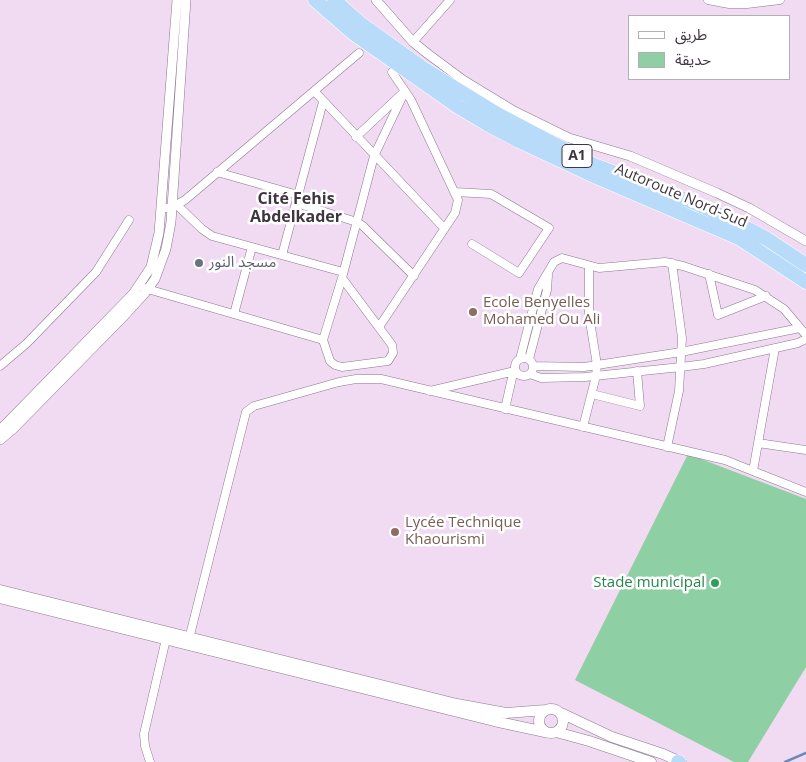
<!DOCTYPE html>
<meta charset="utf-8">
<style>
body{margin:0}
#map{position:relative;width:806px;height:762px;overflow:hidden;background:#f1dbf3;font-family:"Open Sans","Noto Sans Arabic",sans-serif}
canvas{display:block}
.legend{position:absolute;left:628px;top:15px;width:162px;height:65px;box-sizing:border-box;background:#fff;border:1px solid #b2afb3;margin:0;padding:6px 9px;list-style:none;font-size:15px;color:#3f3640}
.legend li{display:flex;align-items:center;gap:10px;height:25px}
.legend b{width:25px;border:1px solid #b2afb3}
</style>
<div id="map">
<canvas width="806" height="762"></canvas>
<ul class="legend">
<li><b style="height:6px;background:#fff"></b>طريق</li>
<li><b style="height:14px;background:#8fcfa4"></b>حديقة</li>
</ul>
</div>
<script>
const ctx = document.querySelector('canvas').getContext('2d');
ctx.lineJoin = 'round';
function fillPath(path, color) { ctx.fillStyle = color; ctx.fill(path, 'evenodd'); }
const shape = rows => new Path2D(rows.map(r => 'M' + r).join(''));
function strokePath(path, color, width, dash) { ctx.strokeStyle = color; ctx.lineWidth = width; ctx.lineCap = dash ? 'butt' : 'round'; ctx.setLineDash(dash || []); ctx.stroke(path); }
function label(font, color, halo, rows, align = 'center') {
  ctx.font = font + ' "Open Sans","Noto Sans Arabic",sans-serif'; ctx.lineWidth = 5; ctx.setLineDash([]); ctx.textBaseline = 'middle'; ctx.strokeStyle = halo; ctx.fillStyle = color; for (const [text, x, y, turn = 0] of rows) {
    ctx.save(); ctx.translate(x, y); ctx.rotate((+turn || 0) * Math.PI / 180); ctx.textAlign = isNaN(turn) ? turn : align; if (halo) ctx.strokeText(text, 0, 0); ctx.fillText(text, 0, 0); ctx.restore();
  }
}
fillPath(shape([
 [688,454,806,499,806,667,748,762,734,762,575,680]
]), '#8fcfa4');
strokePath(shape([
 [785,762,806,753]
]), '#6b88bf', 2.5);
const minor = shape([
 [708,0,729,4,747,4,780,0],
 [413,42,450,0],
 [315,92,444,228],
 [217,172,298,195],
 [455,192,491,194,549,228,519,273,472,244],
 [296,203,357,222,363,226,414,276],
 [177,205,202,229,212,236,343,272],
 [161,209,172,207,185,200,359,53],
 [282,255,323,102],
 [709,274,718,315,766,296],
 [144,288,323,340,330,361,335,365,342,367,388,361,393,353,392,345,342,278],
 [234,314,252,247],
 [379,327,455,213,458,200,411,100,392,72],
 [323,340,342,278,374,156,405,91,356,137],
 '515 367a9 9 0 1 1 18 0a9 9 0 1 1-18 0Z',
 [520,359,538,289,554,262,562,258,599,268,665,262,683,266,755,290,784,309,806,335],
 [529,359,547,290,548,275],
 [0,366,26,344,96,272,129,220],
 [533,366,584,367,681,352,800,328],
 [530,374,541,378,585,377,681,367,704,364,798,343,806,339],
 [430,391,515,371],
 [592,394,640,406,637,371],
 [505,409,512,378,515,371],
 [583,427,596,376,597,365,589,315,589,266],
 [758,443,806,450],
 [667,447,679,391,682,338,672,263],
 [753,471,775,348],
 [188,643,246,412,254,406,339,382,356,379,381,379,725,460,806,492],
 [150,762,145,746,144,734,166,639]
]);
const tertiary = shape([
 [376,0,413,42,428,54,463,80,514,111,569,138,630,156,717,193,749,208,806,241],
 [0,430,133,294,151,267,159,233,177,0],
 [0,440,12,430,125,315,145,293,155,279,166,249,171,222,186,0]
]);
const secondary = shape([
 [0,590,457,704,506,713,546,710],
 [0,598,494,721,545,732],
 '539 721a12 12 0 1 1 24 0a12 12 0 1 1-24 0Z',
 [561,713,612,737,663,754,681,762],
 [556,732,589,741,651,762]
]);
const motorway = shape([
 [315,0,353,33,457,106,487,124,519,141,592,175,739,238,806,282],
 [334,0,361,24,424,69,497,114,594,165,697,204,735,222,767,239,806,265],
 [678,762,679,762]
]);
strokePath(minor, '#8d788e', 9);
strokePath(tertiary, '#8d788e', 10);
strokePath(secondary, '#8d788e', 11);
strokePath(motorway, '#fff', 15);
strokePath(minor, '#fff', 8);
strokePath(tertiary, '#fff', 9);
strokePath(secondary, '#fff', 10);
strokePath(motorway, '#b8dbfa', 14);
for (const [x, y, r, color] of [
 [199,263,5,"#6b7280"],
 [473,312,5,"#8d6e63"],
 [395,532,5,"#8d6e63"],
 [715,583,5,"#2e9e5b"]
]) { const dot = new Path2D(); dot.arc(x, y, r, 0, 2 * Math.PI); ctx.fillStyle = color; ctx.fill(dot); strokePath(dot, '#fff', 2); }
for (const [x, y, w] of [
 [577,156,30]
]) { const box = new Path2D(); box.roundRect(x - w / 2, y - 11.5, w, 23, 4); ctx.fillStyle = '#fff'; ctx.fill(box); strokePath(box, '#3f3640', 1); }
label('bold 14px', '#3f3640', null, [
 ["A1",577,156]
]);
label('15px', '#3f3640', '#fff', [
 ["Autoroute Nord-Sud",681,196,23]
]);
label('15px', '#5b616d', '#fff', [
 ["مسجد النور",209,263]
], 'left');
label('15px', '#785e54', '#fff', [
 ["Ecole Benyelles",483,303],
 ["Mohamed Ou Ali",483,320],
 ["Lycée Technique",405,523],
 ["Khaourismi",405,540]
], 'left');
label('15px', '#27864d', '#fff', [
 ["Stade municipal",705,583]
], 'right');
label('bold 16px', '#3f3640', '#fff', [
 ["Cité Fehis",296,199],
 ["Abdelkader",296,217]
]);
</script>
